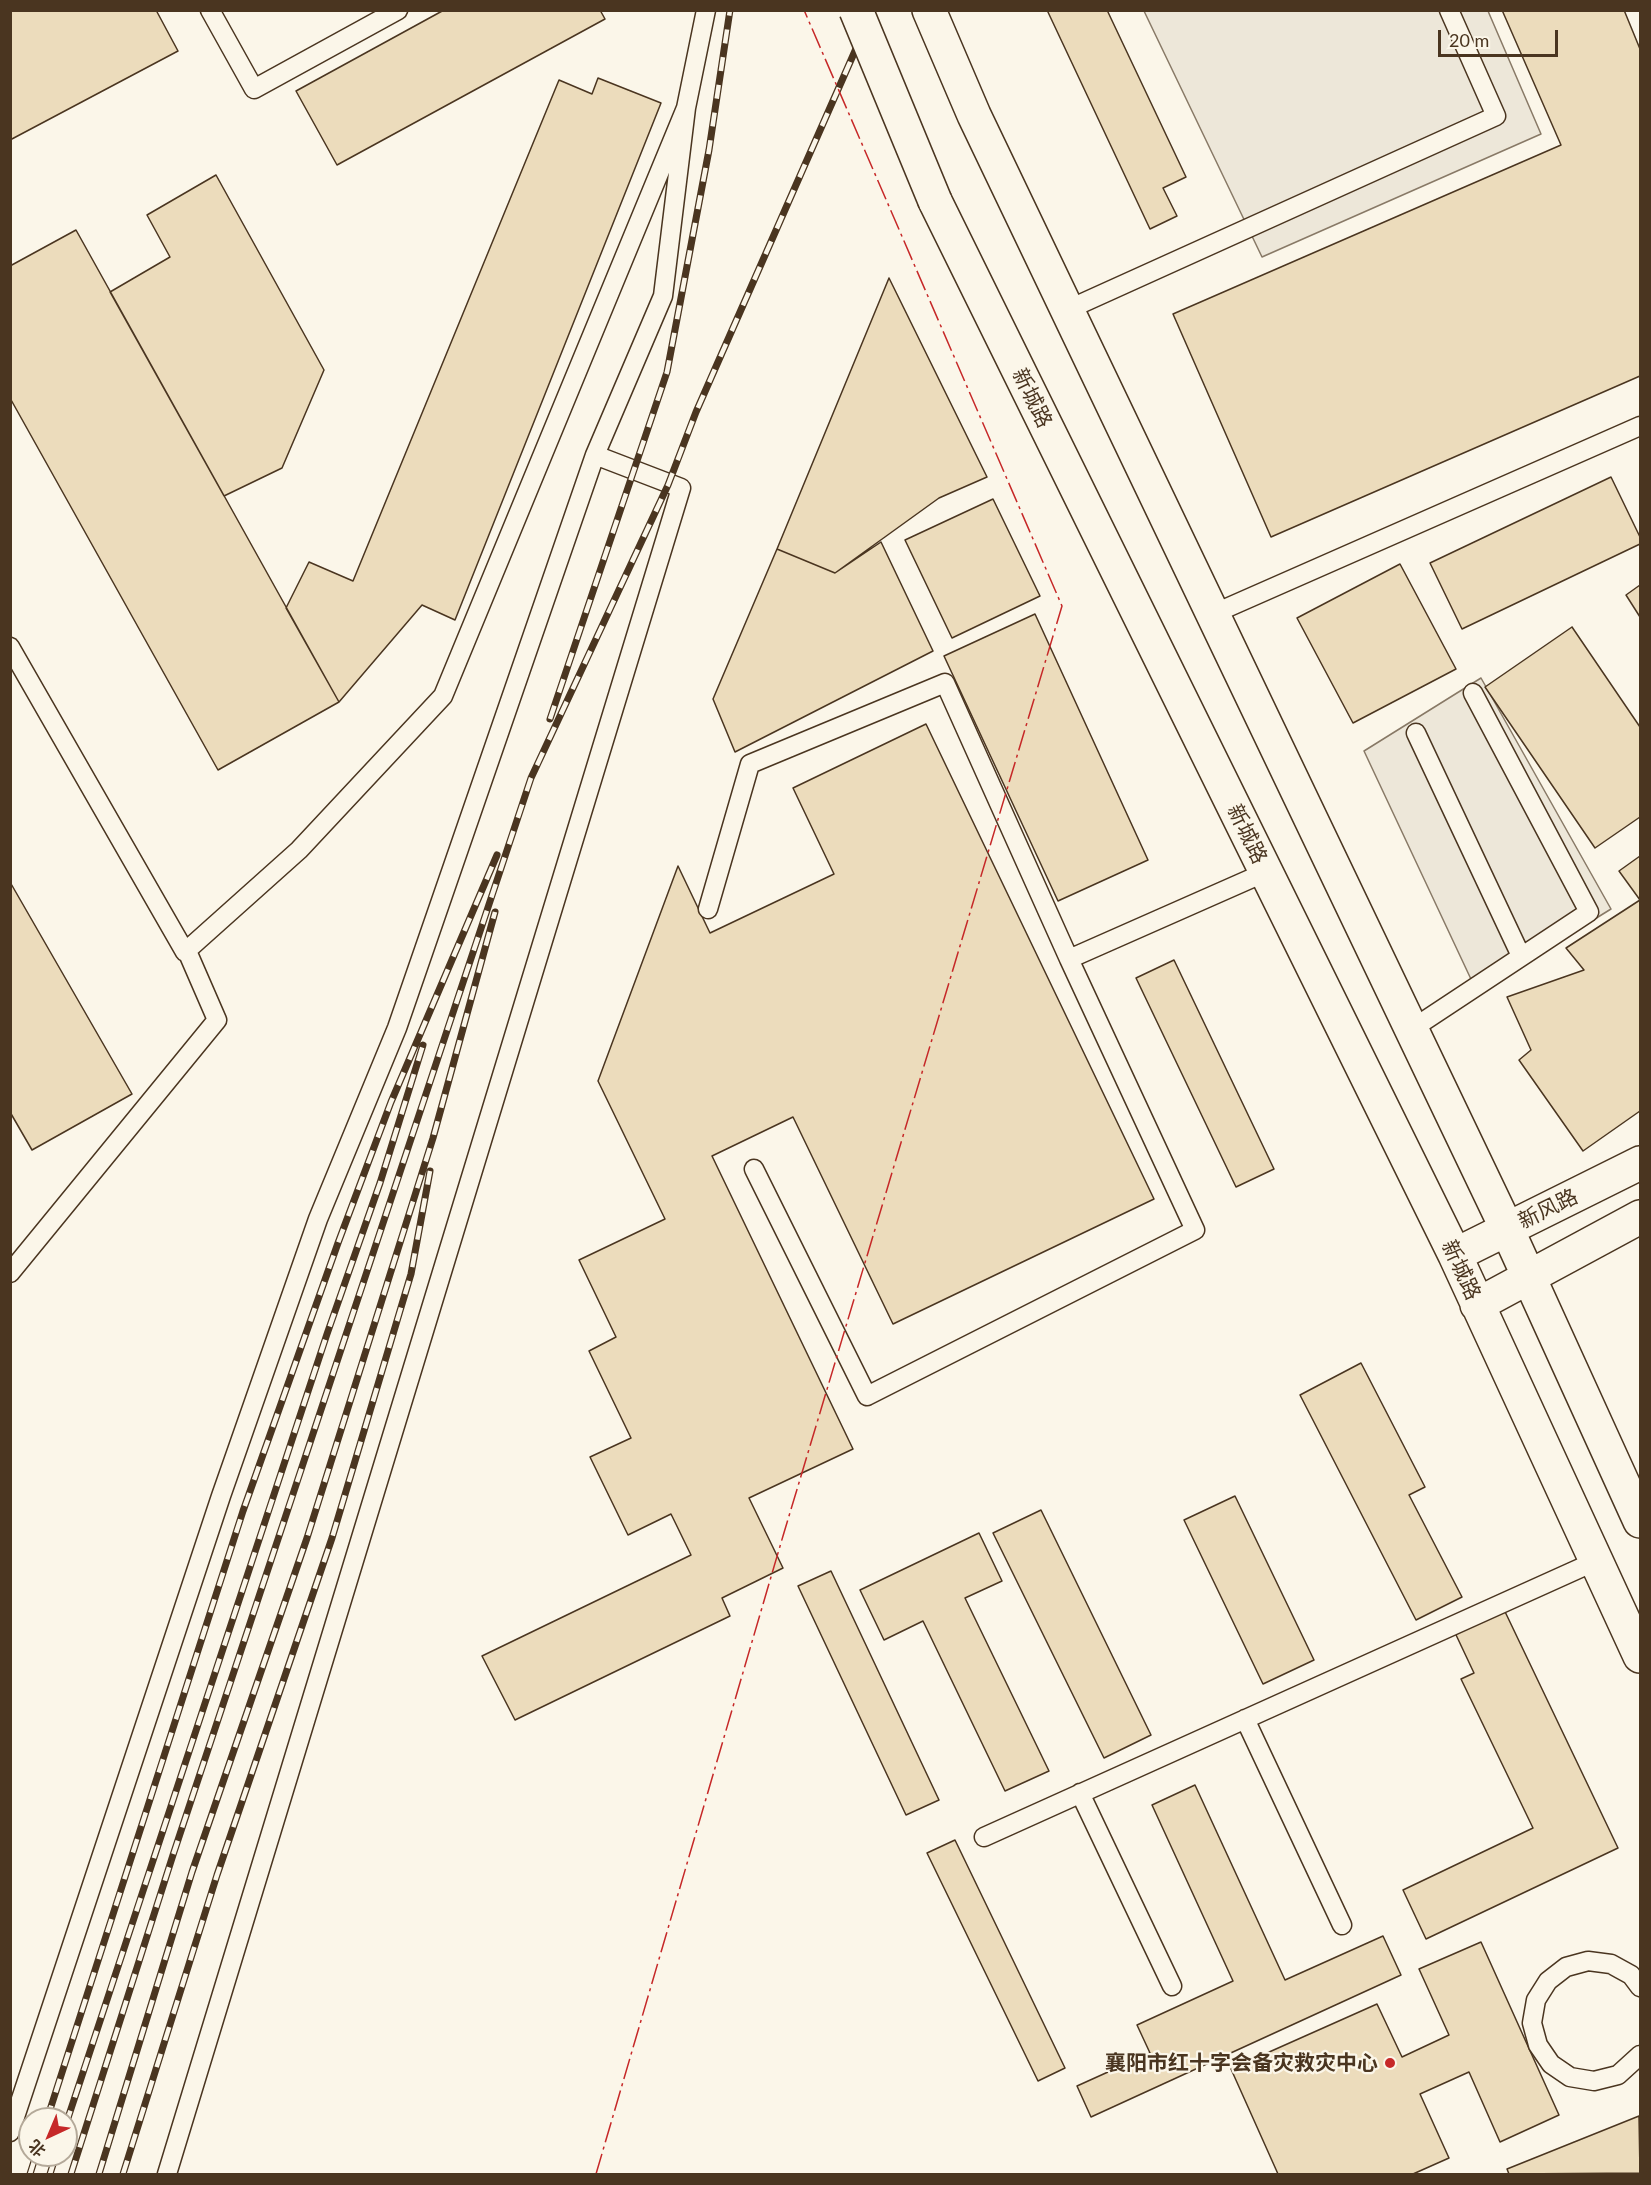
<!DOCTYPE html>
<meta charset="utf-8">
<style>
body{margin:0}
#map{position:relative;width:1651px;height:2185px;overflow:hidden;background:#fbf6e9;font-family:Lato,"Noto Sans SC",sans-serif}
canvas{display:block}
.frame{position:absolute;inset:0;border:12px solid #4a3520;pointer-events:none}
.north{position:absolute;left:18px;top:2107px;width:60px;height:60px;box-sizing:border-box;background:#fbf6e9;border:2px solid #b4a999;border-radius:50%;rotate:224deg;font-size:16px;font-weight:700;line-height:24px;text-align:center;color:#4a3520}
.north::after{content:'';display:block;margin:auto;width:21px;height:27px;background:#c62828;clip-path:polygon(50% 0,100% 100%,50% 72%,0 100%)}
.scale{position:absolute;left:1438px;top:30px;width:120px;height:27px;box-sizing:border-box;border:3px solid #4a3520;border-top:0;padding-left:8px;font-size:18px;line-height:21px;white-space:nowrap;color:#4a3520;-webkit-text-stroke:4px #fbf6e9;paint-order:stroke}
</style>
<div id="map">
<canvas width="1651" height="2185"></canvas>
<div class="frame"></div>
<div class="north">北</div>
<div class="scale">20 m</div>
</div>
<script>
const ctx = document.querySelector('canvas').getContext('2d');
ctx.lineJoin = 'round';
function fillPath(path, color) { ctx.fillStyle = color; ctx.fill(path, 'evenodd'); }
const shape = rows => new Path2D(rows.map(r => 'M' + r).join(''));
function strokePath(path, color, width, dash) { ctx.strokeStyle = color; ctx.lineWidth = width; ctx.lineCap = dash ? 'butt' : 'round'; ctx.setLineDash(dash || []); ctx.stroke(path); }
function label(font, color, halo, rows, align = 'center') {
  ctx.font = font + ' Lato,"Noto Sans SC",sans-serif'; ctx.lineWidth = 4.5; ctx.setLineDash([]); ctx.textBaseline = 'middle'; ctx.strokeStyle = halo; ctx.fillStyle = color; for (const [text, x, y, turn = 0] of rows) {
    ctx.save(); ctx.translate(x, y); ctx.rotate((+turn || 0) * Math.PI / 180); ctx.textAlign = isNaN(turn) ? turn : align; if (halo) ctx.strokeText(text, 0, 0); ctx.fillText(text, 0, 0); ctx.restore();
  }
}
const parking = shape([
 [1144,11,1488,11,1541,134,1262,257,1144,11],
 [1481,678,1611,909,1477,992,1364,751,1481,678]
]);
fillPath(parking, '#ede7d9');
strokePath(parking, '#887966', 1.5);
const building = shape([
 [10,10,156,10,178,51,10,140,10,10],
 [444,10,600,10,605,19,337,165,296,91,444,10],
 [1047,10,1107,10,1186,177,1163,188,1177,216,1150,229,1047,10],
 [1502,10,1624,10,1640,49,1640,376,1271,537,1173,314,1561,145,1502,10],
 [598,78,661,103,455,620,422,605,339,702,286,608,309,562,353,581,559,80,592,94,598,78],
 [216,175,324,370,282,468,224,496,110,292,170,257,147,215,216,175],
 [76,230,339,702,218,770,10,398,10,266,76,230],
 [889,278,987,477,939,498,835,573,777,549,889,278],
 [1611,477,1640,537,1640,544,1462,629,1430,563,1611,477],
 [993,499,1040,596,952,638,905,540,993,499],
 [881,542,933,651,735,752,713,699,777,549,835,573,881,542],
 [1400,564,1456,669,1353,723,1297,618,1400,564],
 [1640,585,1640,617,1626,595,1640,585],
 [1035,614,1148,860,1058,901,944,656,1035,614],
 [1572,627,1640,727,1640,817,1595,848,1485,687,1572,627],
 [926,724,1154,1199,893,1324,793,1117,712,1156,853,1449,749,1498,783,1568,722,1598,730,1616,515,1720,482,1656,691,1555,671,1514,628,1535,590,1457,631,1438,589,1351,616,1337,579,1260,665,1219,598,1081,678,866,710,933,834,874,793,788,926,724],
 [1640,856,1640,1111,1583,1151,1519,1060,1531,1050,1507,997,1584,970,1566,948,1640,900,1619,871,1640,856],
 [10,882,132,1094,32,1150,10,1112,10,882],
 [1174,960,1274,1169,1236,1187,1136,978,1174,960],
 [1361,1363,1425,1487,1409,1495,1462,1597,1416,1620,1300,1395,1361,1363],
 [1235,1496,1314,1660,1263,1684,1184,1520,1235,1496],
 [1041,1510,1151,1735,1104,1758,993,1533,1041,1510],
 [979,1533,1002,1581,965,1598,1049,1771,1005,1791,923,1621,884,1640,860,1590,979,1533],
 [831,1571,939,1800,906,1815,798,1586,831,1571],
 [1498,1597,1618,1848,1426,1939,1403,1890,1533,1828,1461,1679,1474,1673,1449,1620,1498,1597],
 [1195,1785,1285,1980,1383,1936,1401,1975,1091,2117,1077,2086,1150,2053,1137,2025,1233,1981,1152,1805,1195,1785],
 [955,1840,1065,2068,1038,2081,927,1853,955,1840],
 [1481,1942,1559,2115,1500,2142,1469,2072,1420,2094,1449,2158,1413,2174,1278,2174,1231,2069,1377,2004,1402,2057,1449,2035,1419,1969,1481,1942],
 [1639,2116,1640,2173,1509,2174,1507,2169,1639,2116]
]);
fillPath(building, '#ecdcbc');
strokePath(building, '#4a3520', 1.5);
const lane = shape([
 [210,10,254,89,398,10],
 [1067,310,1496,116,1449,10],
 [1213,614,1640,426],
 [10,647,185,952,299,850,443,696,686,108,706,10],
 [1416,733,1521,956],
 [708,909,750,764,945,683,1069,959,1266,872],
 [1412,1029,1589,912,1473,693],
 [754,1169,867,1396,1195,1230,1069,959],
 [10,1273,217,1020,187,951],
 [1245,1719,1342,1925],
 [1080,1793,1172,1986],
 [984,1837,1596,1561],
 [1640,1987,1631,1975,1611,1964,1588,1961,1566,1967,1548,1981,1536,2000,1532,2023,1538,2045,1551,2064,1570,2077,1594,2081,1618,2075,1640,2055],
 [10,2132,221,1496,318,1219,397,1028,595,455,663,296,686,108],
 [167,2174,681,488,595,455]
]);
const secondary = shape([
 [929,10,974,115,1507,1229,1640,1521],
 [935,201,1455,1255,1640,1656],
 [1455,1255,1640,1163],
 [1477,1305,1640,1217]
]);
strokePath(lane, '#4a3520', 21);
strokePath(secondary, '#4a3520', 36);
strokePath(lane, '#fbf6e9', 18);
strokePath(secondary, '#fbf6e9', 33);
const rail = shape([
 [550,719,667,372,709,150,730,10],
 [47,2119,243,1511,338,1243,391,1102,497,855],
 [66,2124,327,1334,380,1183,423,1045],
 [30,2174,36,2155],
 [50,2174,56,2155],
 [71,2174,173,1855,531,778,668,485,696,412,873,10],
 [99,2174,192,1872,307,1538,433,1138,495,912],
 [123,2174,217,1875,332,1538,411,1274,430,1171]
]);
strokePath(rail, '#4a3520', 7);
strokePath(rail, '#fbf6e9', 4.5, [14]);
const secondaryBridge = shape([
 [856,10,935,201]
]);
strokePath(secondaryBridge, '#4a3520', 36, []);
strokePath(secondaryBridge, '#fbf6e9', 33);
strokePath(shape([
 [596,2174,783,1536,1062,606,804,10]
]), '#c62828', 1.5, [21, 4.5, 3, 4.5]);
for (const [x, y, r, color] of [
 [1390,2063,6,"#c62828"]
]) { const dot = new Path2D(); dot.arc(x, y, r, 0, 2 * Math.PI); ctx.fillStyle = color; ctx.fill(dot); strokePath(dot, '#fbf6e9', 2); }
label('21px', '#4a3520', '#fbf6e9', [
 ["新城路",1032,398,64],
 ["新城路",1247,834,64],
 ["新风路",1548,1209,-26],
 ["新城路",1461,1270,65]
]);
label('bold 21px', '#4a3520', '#fbf6e9', [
 ["襄阳市红十字会备灾救灾中心",1378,2063]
], 'right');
</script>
